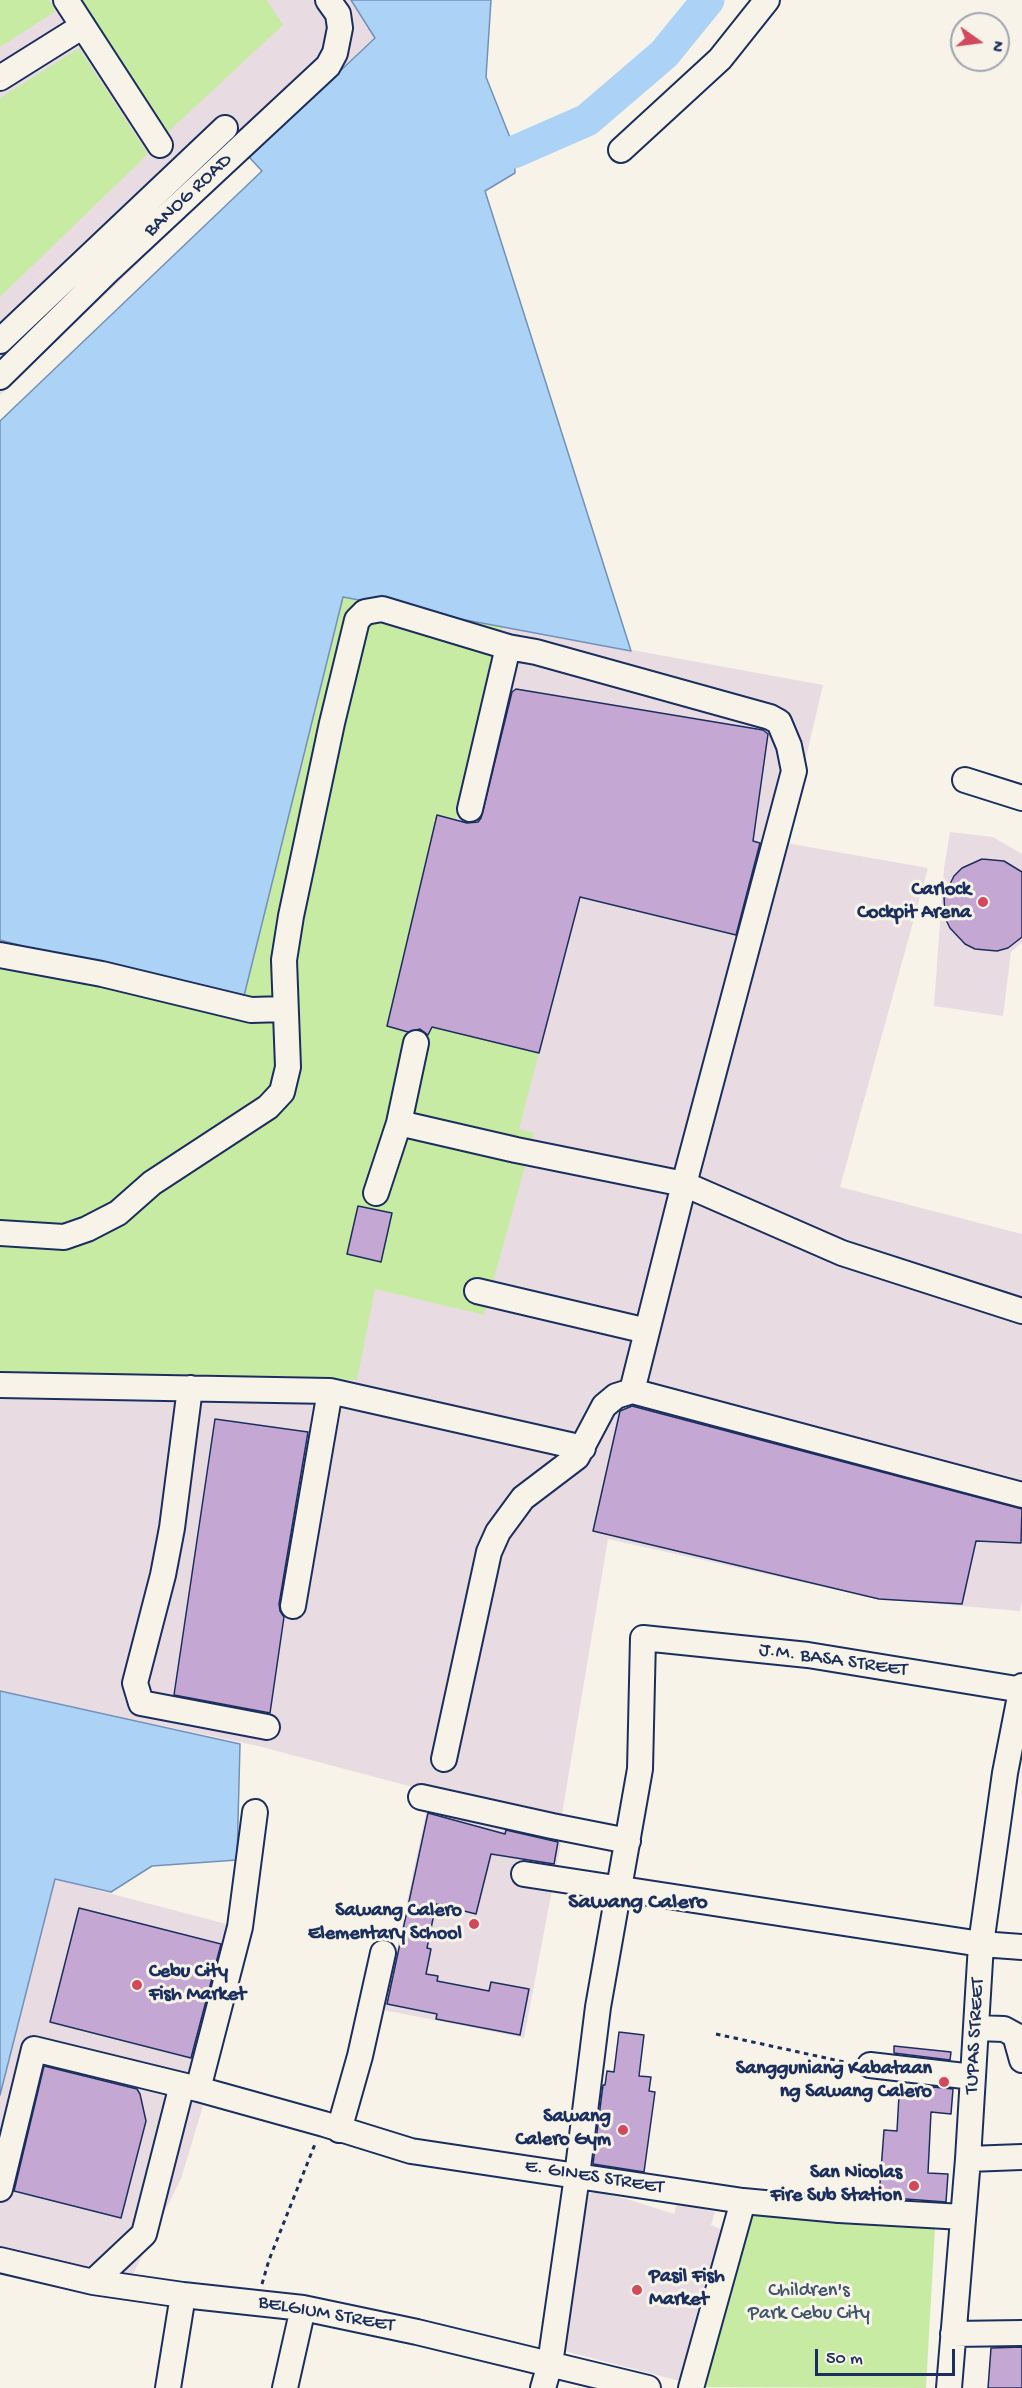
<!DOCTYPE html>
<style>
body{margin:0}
#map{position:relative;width:1022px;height:2388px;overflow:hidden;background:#f7f3e8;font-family:"Gochi Hand",sans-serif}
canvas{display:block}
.north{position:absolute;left:950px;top:12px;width:60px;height:60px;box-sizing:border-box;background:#f7f3e8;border:2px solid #9fa5b1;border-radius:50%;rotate:104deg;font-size:16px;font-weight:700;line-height:24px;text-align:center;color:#1b2f5e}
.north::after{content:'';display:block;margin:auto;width:21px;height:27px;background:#d1495b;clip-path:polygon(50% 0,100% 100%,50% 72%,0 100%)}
.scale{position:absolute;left:815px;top:2349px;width:140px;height:27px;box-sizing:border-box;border:3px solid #1b2f5e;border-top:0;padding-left:8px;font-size:18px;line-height:21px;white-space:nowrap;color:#1b2f5e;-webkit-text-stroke:4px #f7f3e8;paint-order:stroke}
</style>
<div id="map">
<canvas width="1022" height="2388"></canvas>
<div class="north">N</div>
<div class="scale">50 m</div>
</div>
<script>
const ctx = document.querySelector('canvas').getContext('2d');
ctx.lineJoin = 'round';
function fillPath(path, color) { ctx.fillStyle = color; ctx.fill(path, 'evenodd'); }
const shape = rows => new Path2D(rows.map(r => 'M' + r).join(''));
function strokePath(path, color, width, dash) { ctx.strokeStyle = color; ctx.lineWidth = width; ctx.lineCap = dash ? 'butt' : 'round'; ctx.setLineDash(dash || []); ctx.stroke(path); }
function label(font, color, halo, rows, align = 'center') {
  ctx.font = font + ' "Gochi Hand",sans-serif'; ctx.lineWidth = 6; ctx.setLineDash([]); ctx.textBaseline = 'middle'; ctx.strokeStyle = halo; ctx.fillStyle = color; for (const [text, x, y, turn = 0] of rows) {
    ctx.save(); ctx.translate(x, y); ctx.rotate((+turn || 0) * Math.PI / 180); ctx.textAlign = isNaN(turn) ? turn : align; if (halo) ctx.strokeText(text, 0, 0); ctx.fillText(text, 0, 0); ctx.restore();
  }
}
fillPath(shape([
 [0,0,351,0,375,37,0,395],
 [343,597,823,685,786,843,928,868,840,1187,1022,1234,1022,1599,1020,1611,878,1599,608,1539,560,1826,258,1746,0,1691,0,940,242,1004],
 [950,832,993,837,1022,854,1022,942,1011,952,1003,1016,934,1006,944,868],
 [428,1803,562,1837,524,2038,384,2010],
 [55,1879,234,1926,192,2101,203,2106,181,2179,128,2284,0,2255,0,2095],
 [595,2192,627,2199,674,2214,677,2203,715,2212,711,2225,722,2230,680,2381,557,2349,583,2196]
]), '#e8dce2');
fillPath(shape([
 [0,0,49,0,56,11,0,47],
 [82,0,267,0,283,25,168,132],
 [79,48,148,154,0,297,0,98],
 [343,597,502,627,456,819,438,815,387,1026,426,1037,432,1027,539,1053,519,1129,534,1133,484,1315,375,1289,357,1380,0,1371,0,962,242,1004],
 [746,2214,935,2228,926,2388,699,2387]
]), '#c8eba4');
const water = shape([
 [351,0,491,0,486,77,509,135,514,152,515,173,485,191,631,651,343,597,242,1004,0,940,0,421,262,171,249,157,375,38,351,0],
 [0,1691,240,1744,237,1860,152,1866,111,1892,55,1879,0,2095,0,1691]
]);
fillPath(water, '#acd3f6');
strokePath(water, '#7291b9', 1.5);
strokePath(shape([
 [514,152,587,120,664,54,708,0]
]), '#acd3f6', 33);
const building = shape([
 [516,689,763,730,768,734,753,841,760,843,736,935,580,897,539,1053,432,1027,428,1035,420,1029,408,1032,387,1026,437,815,467,823,478,822,481,818,512,692,516,689],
 [982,859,1004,861,1022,872,1022,937,1008,948,997,951,975,949,965,944,950,928,945,918,944,896,954,876,962,868,982,859],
 [358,1206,392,1213,381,1262,347,1254,358,1206],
 [632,1406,1022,1509,1021,1543,976,1541,962,1604,879,1599,593,1531,620,1411,632,1406],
 [215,1419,308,1432,279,1604,280,1611,284,1617,270,1713,174,1695,215,1419],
 [428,1813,505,1834,506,1830,558,1842,554,1864,491,1854,476,1914,436,1904,427,1948,431,1949,426,1974,438,1976,437,1981,489,1991,491,1982,529,1989,520,2035,436,2019,437,2014,387,2004,428,1813],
 [79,1908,221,1944,191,2058,50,2022,79,1908],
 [619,2032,644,2035,639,2076,651,2077,649,2091,655,2092,644,2172,593,2164,603,2085,605,2085,607,2071,614,2072,619,2032],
 [894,2046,951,2052,950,2060,894,2053,894,2046],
 [44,2066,137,2089,140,2094,146,2121,121,2218,14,2191,44,2066],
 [933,2087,953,2089,951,2114,931,2112,928,2173,948,2174,946,2202,879,2197,884,2130,897,2131,899,2095,932,2097,933,2087],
 [1022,2347,1022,2388,988,2388,991,2348,1022,2347]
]);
fillPath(building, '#c5a7d3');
strokePath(building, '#1b2f5e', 1.5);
const minor = shape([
 [66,0,160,145],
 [0,78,83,26],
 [621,150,720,59,767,0],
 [0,341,225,128],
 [0,377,108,271,328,66,335,53,340,28,338,14,328,0],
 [965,780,1022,798],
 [470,809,508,647,536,652,770,717,779,722,789,746,794,771,684,1184,632,1391],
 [0,955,102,974,251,1010,285,1009],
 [399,1123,516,1150,684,1184,842,1253,1022,1311],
 [376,1193,399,1123,416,1043],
 [0,1233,64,1237,87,1229,118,1213,152,1183,268,1107,282,1092,288,1067,284,960,291,916,332,723,357,620,365,612,382,609,508,647],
 [477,1291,647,1331],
 [0,1385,330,1391,583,1448],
 [190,1388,172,1528,163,1575,135,1683,141,1703,267,1727],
 [293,1606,330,1391],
 [444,1759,489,1552,498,1532,523,1498,577,1457,604,1406,616,1396,632,1391,1022,1495],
 [421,1797,552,1826,628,1841],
 [524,1874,981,1944,1022,1947],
 [976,2028,1004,2029,1015,2035,1022,2060],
 [870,2065,973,2077],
 [198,2089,240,1927,255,1812],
 [339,2130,360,2056,383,1953],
 [968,2159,1022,2157],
 [0,2189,34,2049,198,2089,324,2124,411,2151,743,2201,839,2210,963,2217],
 [0,2260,93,2282,183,2295,303,2308,417,2332,648,2388],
 [93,2282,144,2234,182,2085],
 [953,2334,1022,2333],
 [168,2388,183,2295],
 [285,2388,303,2308],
 [543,2388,550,2364,577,2176,598,2007,640,1769,643,1638,808,1655,1022,1690],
 [691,2388,743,2201],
 [949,2388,968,2159,981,1944,1005,1773,1022,1686]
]);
strokePath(minor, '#1b2f5e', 28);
strokePath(shape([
 [716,2034,849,2063],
 [262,2284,269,2260,315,2144]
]), '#1b2f5e', 3, [4.5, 4.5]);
strokePath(minor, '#f7f3e8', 24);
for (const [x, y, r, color] of [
 [983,902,6,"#d1495b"],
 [474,1924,6,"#d1495b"],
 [137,1985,6,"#d1495b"],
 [944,2082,6,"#d1495b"],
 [623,2130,6,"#d1495b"],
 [914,2186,6,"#d1495b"],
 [637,2290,6,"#d1495b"]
]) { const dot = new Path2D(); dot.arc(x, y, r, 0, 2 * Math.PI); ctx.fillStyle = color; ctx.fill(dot); strokePath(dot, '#f7f3e8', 2); }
label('20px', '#1b2f5e', '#f7f3e8', [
 ["BANOG ROAD",189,196,-43],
 ["J.M. BASA STREET",833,1661,8],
 ["TUPAS STREET",976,2036,-87],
 ["E. GINES STREET",594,2178,9],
 ["BELGIUM STREET",326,2315,10]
]);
label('bold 20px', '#1b2f5e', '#f7f3e8', [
 ["Carlock",971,891],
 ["Cockpit Arena",971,914],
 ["Sawang Calero",462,1912],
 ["Elementary School",462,1935],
 ["Cebu City",149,1973,"left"],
 ["Fish Market",149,1996,"left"],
 ["Sangguniang Kabataan",932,2070],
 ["ng Sawang Calero",932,2093],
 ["Sawang",611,2118],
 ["Calero Gym",611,2141],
 ["San Nicolas",902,2174],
 ["Fire Sub Station",902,2197],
 ["Pasil Fish",649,2278,"left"],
 ["Market",649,2301,"left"]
], 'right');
label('20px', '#3e556c', '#f7f3e8', [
 ["Children's",809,2292],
 ["Park Cebu City",809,2315]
]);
label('bold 22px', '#1b2f5e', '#f7f3e8', [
 ["Sawang Calero",638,1904]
]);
</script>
